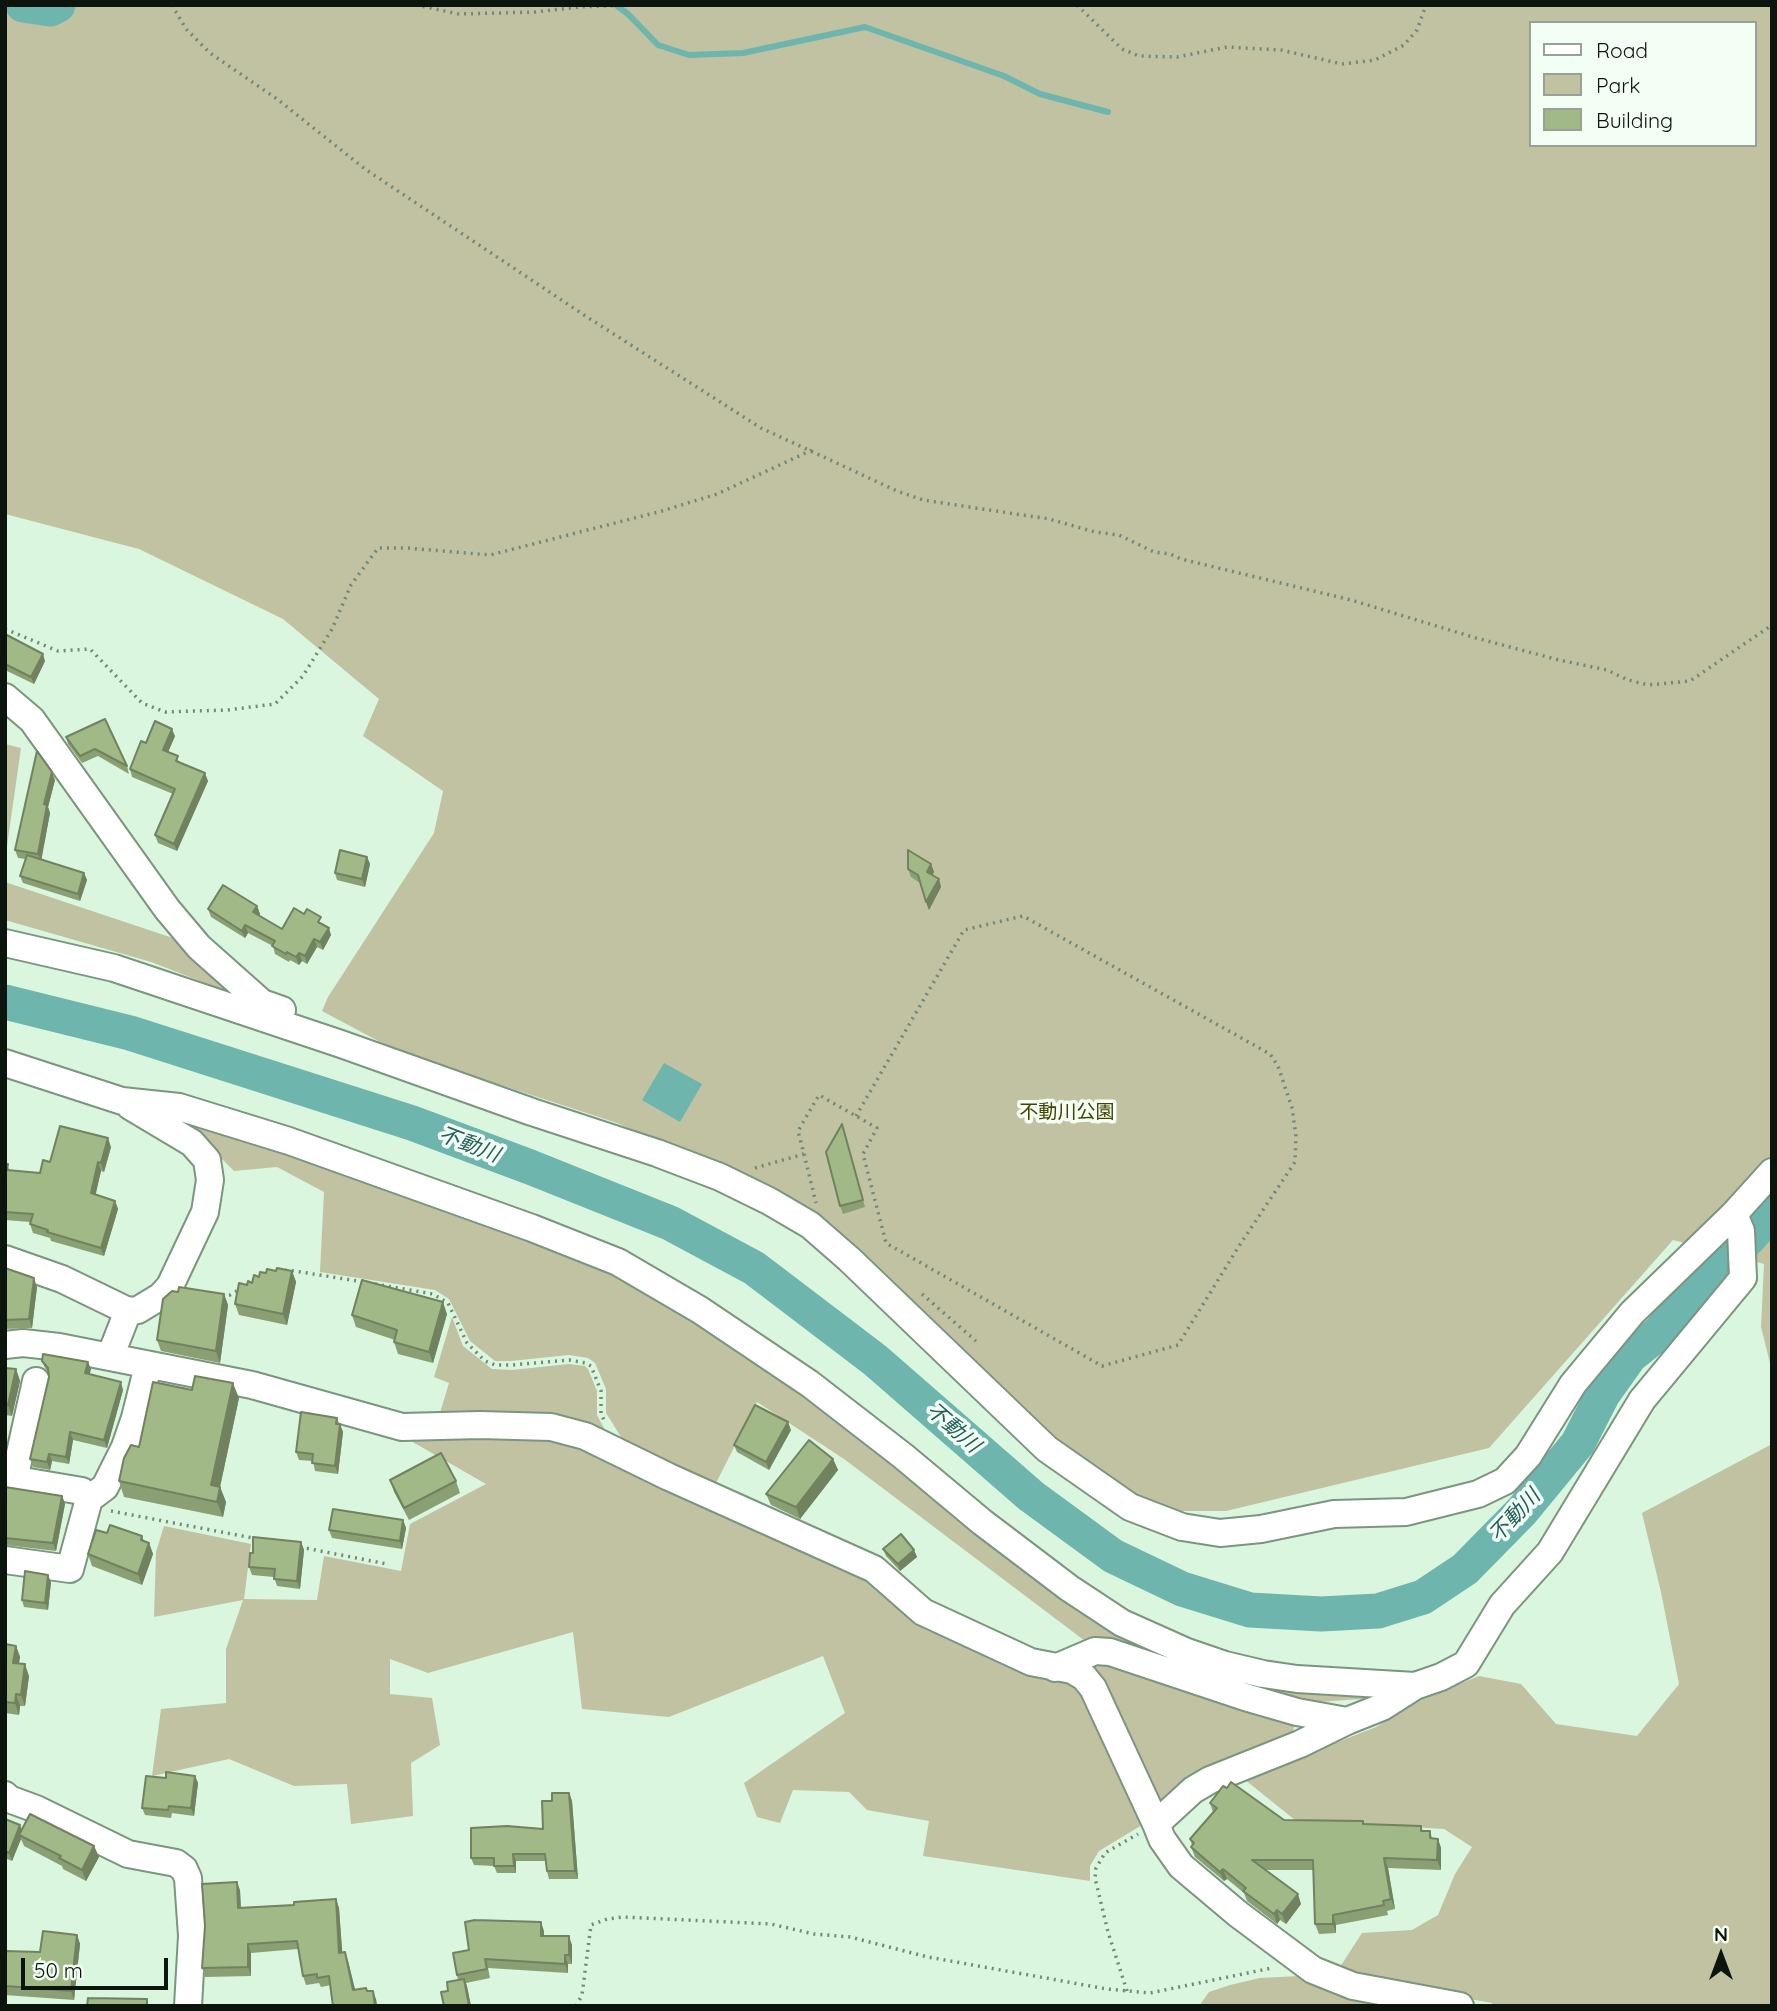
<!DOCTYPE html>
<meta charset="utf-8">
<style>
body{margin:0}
#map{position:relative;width:1777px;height:2011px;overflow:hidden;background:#daf6de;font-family:Quicksand,sans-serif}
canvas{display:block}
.frame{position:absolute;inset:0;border:7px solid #0b150d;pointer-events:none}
.legend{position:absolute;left:1529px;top:21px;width:228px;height:126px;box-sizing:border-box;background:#f3fef4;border:2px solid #96a198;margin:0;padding:9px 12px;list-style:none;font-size:21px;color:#0b150d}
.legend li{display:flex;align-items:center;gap:14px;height:35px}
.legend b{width:35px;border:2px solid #96a198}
.north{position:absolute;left:1686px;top:1920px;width:70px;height:70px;-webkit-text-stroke:5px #f3fef4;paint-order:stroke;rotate:0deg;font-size:19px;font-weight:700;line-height:28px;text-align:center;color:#0b150d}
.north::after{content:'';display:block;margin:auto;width:24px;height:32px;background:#0b150d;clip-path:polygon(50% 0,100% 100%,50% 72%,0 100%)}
.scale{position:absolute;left:21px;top:1958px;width:147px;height:32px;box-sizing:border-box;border:4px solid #0b150d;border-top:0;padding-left:9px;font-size:21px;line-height:24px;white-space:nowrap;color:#0b150d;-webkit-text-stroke:5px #f3fef4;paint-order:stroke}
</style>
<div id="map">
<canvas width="1777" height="2011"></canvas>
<div class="frame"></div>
<ul class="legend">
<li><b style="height:9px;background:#fff"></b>Road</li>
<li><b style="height:19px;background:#c0c2a1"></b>Park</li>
<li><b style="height:19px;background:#a0b987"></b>Building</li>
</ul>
<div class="north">N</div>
<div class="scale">50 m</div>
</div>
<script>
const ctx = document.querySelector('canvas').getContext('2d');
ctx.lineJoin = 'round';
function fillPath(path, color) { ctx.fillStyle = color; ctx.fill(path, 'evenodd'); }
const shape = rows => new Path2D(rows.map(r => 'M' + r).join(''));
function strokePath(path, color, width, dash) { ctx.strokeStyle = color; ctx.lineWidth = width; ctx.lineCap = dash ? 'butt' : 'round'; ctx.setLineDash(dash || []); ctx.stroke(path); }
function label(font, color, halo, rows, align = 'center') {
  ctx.font = font + ' Quicksand,"Noto Sans JP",sans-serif'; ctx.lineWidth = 7; ctx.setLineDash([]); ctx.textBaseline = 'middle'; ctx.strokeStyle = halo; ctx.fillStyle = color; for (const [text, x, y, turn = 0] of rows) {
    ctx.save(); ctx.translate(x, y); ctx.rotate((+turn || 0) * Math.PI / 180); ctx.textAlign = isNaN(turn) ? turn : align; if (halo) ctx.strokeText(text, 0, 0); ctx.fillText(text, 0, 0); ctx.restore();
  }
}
fillPath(shape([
 [5,5,1772,5,1772,1371,1761,1327,1764,1264,1673,1240,1489,1448,1226,1511,1169,1511,1145,1503,1083,1467,773,1192,617,1123,397,1051,322,1011,328,997,434,833,443,791,363,736,379,699,283,619,139,549,5,514],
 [1530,23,1754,23,1754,145,1530,145],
 [5,744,21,748,5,860],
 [5,882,182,941,244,998,151,962,5,920],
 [150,1115,177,1116,286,1150,614,1270,805,1391,1118,1630,1368,1690,1375,1698,1305,1703,1093,1647,844,1459,757,1402,712,1491,626,1445,606,1413,606,1389,595,1363,588,1358,569,1355,511,1361,495,1361,470,1341,449,1299,435,1290,320,1272,324,1192,277,1167,234,1171,210,1147],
 [452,1317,463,1346,492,1369,512,1370,569,1364,585,1366,588,1369,597,1391,597,1415,607,1434,437,1423,449,1383,434,1377],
 [397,1433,583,1441,1080,1682,1145,1817,1142,1825,1099,1851,1090,1866,1090,1881,923,1856,929,1821,867,1810,849,1792,793,1790,780,1823,757,1817,744,1783,845,1713,823,1656,669,1717,582,1709,573,1632,428,1673,390,1659,390,1694,432,1698,440,1745,411,1763,413,1816,351,1824,347,1784,294,1786,229,1759,152,1776,161,1709,226,1703,226,1649,243,1600,154,1617,156,1552,164,1526,251,1544,244,1599,317,1600,324,1556,401,1571,410,1524,486,1484],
 [1772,1444,1772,2006,1493,2006,1492,2003,1366,1980,1338,1970,1362,1933,1412,1930,1438,1915,1455,1874,1472,1847,1444,1829,1295,1820,1244,1779,1376,1727,1420,1700,1479,1676,1521,1684,1556,1724,1637,1736,1679,1684,1661,1592,1642,1513],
 [1096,1655,1294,1723,1293,1733,1166,1803,1156,1802,1078,1665],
 [1300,1976,1418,2006,1199,2006,1209,1992,1230,1985,1260,1978]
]), '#c0c2a1');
fillPath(shape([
 [664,1063,702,1084,680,1122,642,1100]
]), '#6db5ad');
strokePath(shape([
 [616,5,628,14,658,45,689,55,743,53,865,27,1004,76,1040,94,1108,112]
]), '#6db5ad', 6);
strokePath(shape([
 [23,5,50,9,58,5],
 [5,1002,130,1033,412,1123,530,1167,670,1223,754,1268,875,1360,1031,1496,1113,1556,1182,1589,1250,1610,1321,1614,1378,1611,1423,1597,1465,1569,1522,1511,1578,1443,1603,1394,1630,1356,1660,1332,1687,1297,1749,1238,1772,1212]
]), '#6db5ad', 35);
const minor = shape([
 [5,697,32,720,167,909,199,947,262,1003,282,1010],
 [5,943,114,968,341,1044,532,1112,657,1153,720,1177,769,1201,810,1225,849,1259,1047,1449,1130,1507,1182,1527,1220,1533,1261,1529,1334,1514,1406,1512,1478,1494,1505,1481,1528,1456,1573,1384,1632,1313,1734,1214],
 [5,1063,122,1101,179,1107,289,1141,532,1228,618,1262,700,1310,810,1384,903,1456,982,1522,1069,1588,1122,1623,1187,1652,1225,1665,1263,1674,1297,1679,1415,1686],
 [5,1259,62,1279,128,1311,110,1357],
 [128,1311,138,1310,161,1296,170,1286,205,1212,210,1180,207,1160,192,1143,130,1106],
 [5,1345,23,1343,59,1347,252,1385,402,1427,480,1425,551,1427,585,1436,669,1477,874,1569,923,1612,1031,1662,1072,1670,1084,1677,1093,1688,1156,1824],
 [5,1478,82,1491,89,1499,70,1569,5,1560],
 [14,1480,36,1381],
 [89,1499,105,1487,125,1447,135,1418,148,1366],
 [1055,1668,1095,1651,1110,1652,1245,1697,1297,1712,1347,1721,1382,1707,1415,1686,1441,1677,1466,1664,1502,1605,1550,1552,1642,1400,1743,1278,1741,1231,1734,1214,1772,1172],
 [1347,1721,1300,1744,1210,1780,1193,1790,1156,1824,1162,1839,1181,1866,1238,1914,1313,1970,1353,1986,1460,2006],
 [5,1795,9,1799,36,1809,128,1854,176,1863,184,1869,188,1878,192,1936,188,2006]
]);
strokePath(minor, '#7b957f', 30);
strokePath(shape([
 [172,5,186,29,210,53,277,99,365,169,587,317,761,428,897,491,923,500,1049,519,1095,532,1119,535,1154,552,1170,554,1181,559,1351,600,1476,638,1559,660,1607,670,1628,680,1648,685,1690,681,1772,625],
 [416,5,459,14,535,12,579,7,630,5],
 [1077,5,1122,49,1139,56,1177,57,1227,47,1281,50,1342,64,1375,60,1404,45,1417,30,1426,5],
 [5,629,58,651,90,649,142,703,165,712,227,710,275,704,303,676,332,629,351,585,378,548,407,548,490,555,662,511,717,494,812,450],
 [804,1154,816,1203],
 [755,1168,804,1154,798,1131,819,1095,856,1116,877,1128,863,1154,886,1243,1102,1366,1178,1345,1239,1246,1295,1162,1296,1136,1292,1108,1278,1066,1270,1054,1023,916,964,930,856,1116],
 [271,1272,288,1270,364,1282],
 [375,1284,433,1294,448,1303,467,1343,485,1361,495,1365,512,1365,569,1360,586,1363,591,1366,601,1391,601,1414,604,1420],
 [922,1294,976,1341],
 [222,1296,230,1295,240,1289],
 [111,1511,258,1539],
 [300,1547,387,1564],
 [1127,1991,1108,1932,1095,1878,1096,1868,1105,1853,1138,1834],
 [576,2006,582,1995,591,1925,607,1919,623,1917,771,1924,814,1934,850,1937,928,1957,1107,1989,1150,1993,1272,1968]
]), '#748777', 3.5, [2, 5]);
strokePath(minor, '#fff', 26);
fillPath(shape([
 [5,634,45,661,34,684,5,670],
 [105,719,127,766,129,774,98,756,82,763,68,744,66,737],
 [175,736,168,752,180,762,208,781,177,851,158,843,155,835,173,794,132,777,130,769,146,743],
 [55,780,48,807,50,813,41,859,84,873,87,880,80,901,23,883,20,876,26,859,18,858,15,850],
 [367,857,370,864,365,887,337,880,335,873],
 [931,864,934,872,932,875,939,879,941,887,929,910,920,883,911,877,908,869],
 [257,906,260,914,259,916,282,929,324,924,331,935,323,950,317,947,307,964,302,961,299,965,290,960,289,962,275,954,273,946,248,933,245,938,211,917,208,909],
 [842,1124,865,1207,843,1214,840,1206],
 [111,1147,104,1172,101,1171,95,1195,115,1201,118,1209,104,1256,51,1241,50,1238,33,1233,30,1224,30,1222,5,1220,5,1164,10,1170,40,1173,50,1162],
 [5,1268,37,1287,32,1328,5,1329],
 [276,1271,292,1271,296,1282,287,1325,239,1315,235,1304,247,1285,252,1283,259,1277],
 [224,1294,228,1305,220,1363,161,1351,157,1340],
 [447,1314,433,1363,398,1354,394,1342,395,1340,356,1327,352,1315],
 [42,1361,91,1369,89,1374,123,1390,107,1448,73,1440,69,1464,52,1461,50,1470,33,1467,30,1459,49,1377,48,1373,45,1368],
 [5,1368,16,1369,20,1381,12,1416,5,1415],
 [192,1390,239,1398,220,1487,226,1502,223,1517,124,1497,119,1481,139,1447],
 [337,1418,343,1432,338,1474,315,1471,313,1461,299,1460,296,1452],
 [791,1430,769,1470,737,1452,734,1445],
 [833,1459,838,1470,800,1519,771,1505,766,1494],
 [390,1480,456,1481,460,1493,409,1520,394,1492],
 [5,1487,62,1496,65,1504,56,1551,5,1545],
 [403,1520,406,1528,402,1549,332,1538,329,1530],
 [107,1533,142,1536,144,1541,149,1543,153,1554,142,1585,92,1566,88,1554],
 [301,1542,304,1550,300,1589,277,1586,274,1577,252,1575,249,1567],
 [883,1549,914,1550,917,1557,900,1571,886,1556],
 [51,1582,48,1610,24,1607,22,1600],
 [5,1644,16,1646,20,1657,19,1663,29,1676,25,1706,20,1706,19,1715,5,1713],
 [195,1776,198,1783,194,1816,172,1813,171,1818,145,1815,142,1808,166,1778],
 [569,1793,572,1801,578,1879,549,1879,547,1871,545,1861,516,1861,516,1873,497,1873,494,1866,474,1865,471,1858,543,1829,552,1801],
 [1210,1803,1284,1820,1421,1826,1423,1831,1430,1831,1432,1838,1438,1839,1441,1848,1441,1870,1388,1868,1395,1909,1387,1911,1388,1915,1336,1925,1336,1933,1319,1934,1315,1924,1313,1870,1265,1870,1301,1904,1286,1924,1280,1920,1277,1924,1247,1901,1244,1893,1227,1879,1224,1881,1195,1857,1191,1847,1192,1845,1190,1839,1213,1812],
 [5,1819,22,1830,94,1846,99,1857,86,1881,63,1869,62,1866,24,1846,21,1839,12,1861,5,1858],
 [240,1890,241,1908,294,1905,336,1899,339,1908,342,1953,348,1961,355,1989,367,1991,376,1999,377,2006,333,2006,331,1985,321,1987,319,1983,306,1985,303,1976,298,1949,251,1953,251,1976,205,1977,202,1968],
 [544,1931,544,1936,572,1945,572,1964,568,1964,568,1973,488,1968,490,1978,466,1983,471,2006,444,2006,448,1991,458,1980,457,1975,469,1950],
 [77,1935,80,1944,74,2000,5,1995,5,1951,40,1952]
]), '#8a9f74');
fillPath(shape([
 [43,654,45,661,34,684,31,677],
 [172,729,175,736,166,757,163,750],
 [52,772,55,780,48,807,50,813,41,862,38,854,44,804],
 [205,773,208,781,177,851,174,844],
 [367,857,370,864,365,887,362,879],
 [931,864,934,872,930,880,927,872],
 [84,873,87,880,80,901,78,894],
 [939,879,941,887,929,910,926,902],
 [257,906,260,914,256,920,253,912],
 [245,925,248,933,245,938,242,931],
 [329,928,331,935,323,950,320,942],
 [314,939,317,947,307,964,305,956],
 [299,953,302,961,299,965,296,957],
 [108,1138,111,1147,104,1172,101,1163],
 [98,1162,101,1171,94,1202,91,1193],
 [115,1201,118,1209,104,1256,101,1248],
 [292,1271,296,1282,287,1325,283,1314],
 [34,1278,37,1287,32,1328,29,1319],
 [224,1294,228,1305,220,1363,216,1351],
 [443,1302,447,1314,433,1363,429,1352],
 [88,1362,91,1369,88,1381,85,1373],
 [16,1369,20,1381,12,1416,8,1405],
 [121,1382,123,1390,107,1448,104,1440],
 [233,1383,239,1398,217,1501,211,1485],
 [788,1422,791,1430,769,1470,766,1462],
 [340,1424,343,1432,338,1474,335,1466],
 [70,1432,73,1440,69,1464,66,1457],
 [49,1454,52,1461,50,1470,47,1462],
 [833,1459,838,1470,800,1519,796,1507],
 [220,1487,226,1502,223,1517,217,1502],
 [62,1496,65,1504,56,1551,53,1543],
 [403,1520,406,1528,402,1549,400,1541],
 [301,1542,304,1550,300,1589,297,1581],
 [149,1543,153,1554,142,1585,138,1574],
 [914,1550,917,1557,900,1571,898,1564],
 [48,1575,51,1582,48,1610,45,1603],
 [16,1646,20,1657,17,1674,13,1663],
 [25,1664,29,1676,25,1706,21,1695],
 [16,1694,20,1706,19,1715,15,1703],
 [195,1776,198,1783,194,1816,191,1808],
 [569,1793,572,1801,578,1879,575,1871],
 [20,1825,23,1833,19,1835,21,1839,12,1861,9,1853],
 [1438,1839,1441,1848,1441,1870,1437,1860],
 [94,1846,99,1857,86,1881,82,1870],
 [513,1854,516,1861,516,1873,514,1866],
 [1384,1858,1388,1868,1395,1909,1391,1899],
 [1223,1869,1227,1879,1224,1881,1220,1872],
 [237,1882,240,1890,241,1917,238,1908],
 [1298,1894,1301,1904,1286,1924,1282,1914],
 [336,1899,339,1908,343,1962,339,1953],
 [1277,1910,1280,1920,1277,1924,1274,1914],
 [1333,1915,1336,1925,1336,1933,1333,1924],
 [541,1922,544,1931,544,1945,541,1936],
 [77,1935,80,1944,74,2000,71,1991],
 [569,1936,572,1945,572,1964,569,1955],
 [248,1944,251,1953,251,1976,248,1967],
 [345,1952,348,1961,357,1998,353,1990],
 [565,1955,568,1964,568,1973,565,1964],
 [464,1979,467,1986,471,2006,469,2006],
 [373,1991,376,1999,377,2006,375,2006]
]), '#70825e');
const building = shape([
 [5,634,43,654,31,677,5,664,5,634],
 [105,719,127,766,95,749,80,756,66,737,105,719],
 [155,721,172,729,163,750,178,756,176,761,205,773,174,844,155,835,175,789,130,769,141,741,146,743,155,721],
 [37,751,52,772,44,804,47,805,38,854,15,850,37,751],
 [340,850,367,857,362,879,335,873,340,850],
 [908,850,931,864,927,872,939,879,926,902,918,875,908,869,908,850],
 [27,855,84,873,78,894,20,876,27,855],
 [223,885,257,906,253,912,282,929,294,908,304,914,307,909,321,917,318,922,329,928,320,942,314,939,305,956,299,953,296,957,287,952,286,954,272,946,275,941,245,925,242,931,208,909,223,885],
 [842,1124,863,1200,840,1206,826,1152,842,1124],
 [60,1126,108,1138,101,1163,98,1162,91,1193,115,1201,101,1248,47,1232,48,1230,30,1224,33,1214,5,1212,5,1164,8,1164,7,1170,40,1173,43,1160,50,1162,60,1126],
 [5,1268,34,1278,29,1319,5,1320,5,1268],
 [277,1268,292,1271,283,1314,235,1304,239,1283,247,1285,248,1281,252,1283,254,1275,259,1277,260,1272,266,1273,267,1269,276,1271,277,1268],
 [362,1280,443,1302,429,1352,394,1342,397,1330,352,1315,362,1280],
 [179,1287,224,1294,216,1351,157,1340,163,1299,172,1291,178,1292,179,1287],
 [43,1354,88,1362,85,1373,121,1382,104,1440,70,1432,66,1457,49,1454,47,1462,30,1459,49,1377,48,1368,42,1361,43,1354],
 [5,1368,16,1369,8,1405,5,1404,5,1368],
 [195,1376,233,1383,211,1485,220,1487,217,1502,119,1481,124,1458,131,1445,139,1447,153,1382,192,1390,195,1376],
 [755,1405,788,1422,766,1462,734,1445,755,1405],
 [301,1412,337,1418,336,1424,340,1424,335,1466,312,1463,313,1454,296,1452,301,1412],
 [809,1440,833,1459,796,1507,766,1494,809,1440],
 [441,1453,456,1481,404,1508,390,1480,441,1453],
 [5,1487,62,1496,53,1543,5,1538,5,1487],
 [333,1509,403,1520,400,1541,329,1530,333,1509],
 [110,1525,142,1536,141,1540,149,1543,138,1574,88,1554,96,1530,107,1533,110,1525],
 [901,1534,914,1550,898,1564,883,1549,901,1534],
 [253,1537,301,1542,297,1581,274,1579,275,1569,249,1567,250,1553,253,1553,253,1537],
 [25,1571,48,1575,45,1603,22,1600,25,1571],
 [5,1644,16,1646,13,1663,25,1664,21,1695,16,1694,15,1703,5,1702,5,1644],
 [166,1772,195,1776,191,1808,169,1806,168,1810,142,1808,146,1776,166,1778,166,1772],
 [1231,1782,1284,1820,1363,1821,1363,1824,1421,1826,1421,1831,1430,1831,1430,1838,1438,1839,1437,1860,1384,1858,1391,1899,1383,1901,1384,1905,1333,1915,1333,1924,1315,1924,1313,1860,1252,1860,1298,1894,1282,1914,1277,1910,1274,1914,1243,1891,1246,1888,1223,1869,1220,1872,1191,1847,1194,1843,1190,1839,1217,1808,1210,1803,1223,1786,1227,1788,1231,1782],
 [552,1793,569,1793,575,1871,547,1871,545,1854,513,1854,514,1866,494,1866,494,1858,471,1858,471,1828,507,1826,543,1829,542,1801,552,1801,552,1793],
 [30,1814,94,1846,82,1870,59,1858,61,1856,19,1835,30,1814],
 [5,1819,20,1825,9,1853,5,1851,5,1819],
 [237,1882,238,1908,294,1905,294,1902,336,1899,339,1953,345,1952,353,1990,366,1988,367,1991,373,1991,375,2006,333,2006,329,1976,317,1978,317,1974,303,1976,297,1941,248,1944,248,1967,202,1968,205,1926,202,1884,237,1882],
 [475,1920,541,1922,541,1936,569,1936,569,1955,565,1955,565,1964,485,1959,487,1969,457,1975,453,1953,469,1950,465,1922,475,1920],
 [43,1931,77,1935,71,1991,5,1986,5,1951,40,1952,43,1931],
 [464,1979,469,2006,444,2006,441,1992,448,1991,447,1982,464,1979],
 [88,1998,147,1999,147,2006,87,2006,88,1998]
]);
fillPath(building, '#a0b987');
strokePath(building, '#70825e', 2);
label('19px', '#434300', '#f3fef4', [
 ["不動川公園",1067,1112]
]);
label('italic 21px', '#235f59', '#f3fef4', [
 ["不動川",469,1145,21],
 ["不動川",953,1428,41],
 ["不動川",1515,1516,-47]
]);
</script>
